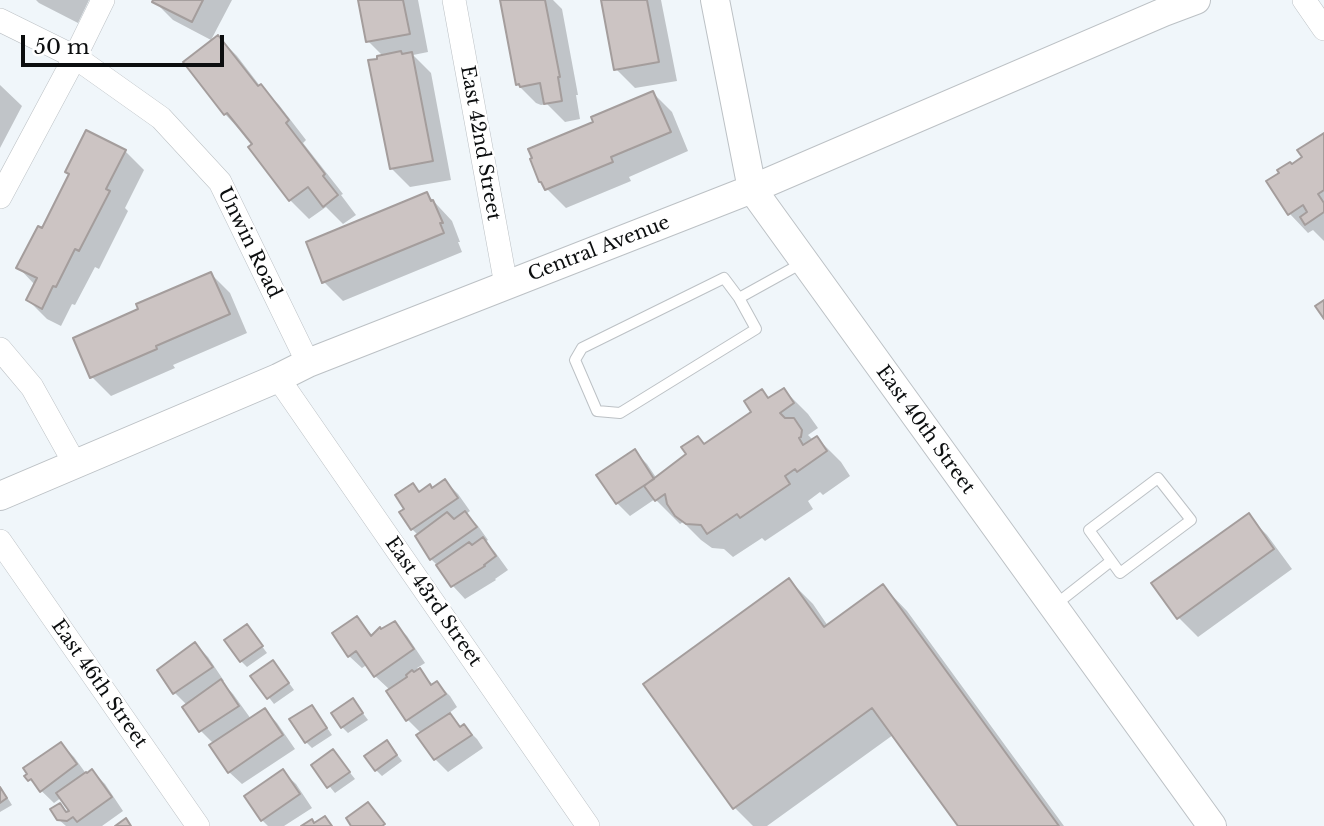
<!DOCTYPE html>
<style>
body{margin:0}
#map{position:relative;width:1324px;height:826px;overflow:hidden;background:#f0f6fa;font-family:"Libre Baskerville",serif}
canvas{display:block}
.scale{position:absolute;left:21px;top:35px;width:203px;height:32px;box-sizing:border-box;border:4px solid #0c0e0f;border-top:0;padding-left:9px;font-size:21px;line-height:24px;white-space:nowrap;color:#0c0e0f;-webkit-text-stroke:5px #fff;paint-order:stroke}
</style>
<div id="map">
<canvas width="1324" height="826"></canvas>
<div class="scale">50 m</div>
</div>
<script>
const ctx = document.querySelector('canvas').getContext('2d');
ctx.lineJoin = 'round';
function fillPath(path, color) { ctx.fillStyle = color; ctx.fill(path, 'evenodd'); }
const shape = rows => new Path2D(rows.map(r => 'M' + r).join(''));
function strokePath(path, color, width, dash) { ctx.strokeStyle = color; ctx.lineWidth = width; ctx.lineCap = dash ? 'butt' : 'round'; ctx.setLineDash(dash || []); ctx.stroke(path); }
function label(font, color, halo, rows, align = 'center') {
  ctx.font = font + ' "Libre Baskerville",serif'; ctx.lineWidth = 5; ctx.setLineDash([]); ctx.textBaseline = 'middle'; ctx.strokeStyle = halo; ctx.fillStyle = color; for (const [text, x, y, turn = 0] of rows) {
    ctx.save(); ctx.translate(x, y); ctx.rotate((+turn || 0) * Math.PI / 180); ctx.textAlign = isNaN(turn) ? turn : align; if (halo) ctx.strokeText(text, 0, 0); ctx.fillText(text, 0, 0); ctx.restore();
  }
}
fillPath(shape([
 [36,0,89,0,78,23,39,3],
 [155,0,232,0,211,40,173,20,154,1],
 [359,0,418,0,428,52,413,55,431,73,451,180,410,187,391,168,379,60,383,56,368,41],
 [502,0,553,0,562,9,578,95,576,95,580,119,565,122,547,104,541,105,536,103,517,84],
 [603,0,661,0,677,81,635,88,616,69],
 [218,37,237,56,260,86,279,105,306,140,303,143,343,194,341,195,356,215,343,224,326,207,309,219,290,200,250,148,254,145,225,114,185,62],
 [0,85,22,106,0,148],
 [653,93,672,112,688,151,629,177,631,181,566,208,547,189,595,123],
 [1324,136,1324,241,1313,230,1308,233,1290,214,1292,166,1304,158],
 [125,151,144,170,125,208,128,211,99,269,95,267,75,305,72,304,61,326,47,319,28,300,35,285,19,268,43,230],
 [427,194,452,221,460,242,458,242,462,252,343,301,324,282],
 [211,274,230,293,247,333,173,365,175,368,111,396,92,377,140,310],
 [784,390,808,414,818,428,808,435,813,440,817,438,841,462,850,476,823,495,820,492,808,501,813,509,765,541,762,538,733,557,724,549,712,548,701,540,683,522,680,524,655,499,630,516,617,503,635,452,647,464,657,479,753,412,762,391,770,399],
 [445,481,458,494,470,511,466,514,478,526,488,540,485,542,495,552,508,570,495,579,496,580,465,599,453,586,440,568,431,559,418,537,419,536,412,529,406,509,413,485,421,493,433,489],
 [1248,516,1267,535,1292,569,1198,637,1179,618,1154,584],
 [789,580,813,604,828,626,883,586,907,611,1064,826,960,826,893,735,767,826,753,826,735,808],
 [357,618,373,636,394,623,407,636,425,663,417,668,434,686,437,683,450,696,457,707,448,714,462,728,464,726,477,739,483,748,448,772,435,759,419,736,422,734,407,719,390,690,375,676,368,664,362,668,349,656],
 [247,626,267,653,247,667,241,661],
 [195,644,208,657,224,681,222,682,233,694,251,719,265,710,277,723,295,749,242,784,229,772,214,744,201,731,187,705,175,693,159,670],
 [279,669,294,690,274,704,253,677],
 [353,700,368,720,348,733,342,727],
 [311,707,317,713,332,735,312,748,306,742],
 [387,742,402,761,382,776,376,770],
 [61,744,74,757,87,775,92,771,105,784,123,811,102,826,66,826,58,819,59,805,68,813,71,811,62,797,54,803,27,777],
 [333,751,355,779,335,793,313,766],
 [283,772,296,784,312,808,284,826,268,826,262,820],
 [0,786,12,805,0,812]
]), '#0003');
const building = shape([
 [153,0,203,0,192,22,152,2,153,0],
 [358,0,403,0,410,34,366,42,358,0],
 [500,0,545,0,560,77,558,77,562,101,544,104,540,83,520,87,519,84,516,85,500,0],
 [601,0,647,0,659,62,614,70,601,0],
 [218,35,258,86,261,84,289,120,286,123,325,174,323,176,338,195,323,207,308,187,289,201,248,147,252,144,227,113,224,115,183,62,218,35],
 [401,51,402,54,412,52,433,161,390,169,368,60,377,59,377,56,401,51],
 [653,91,671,132,611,157,613,162,545,190,541,182,539,182,530,159,532,158,528,149,593,122,591,117,653,91],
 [86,130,126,150,106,189,110,191,79,251,75,249,56,287,53,286,42,309,26,300,37,278,16,268,38,226,42,228,69,174,65,172,86,130],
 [1324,133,1324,190,1318,194,1324,203,1324,212,1305,225,1300,217,1307,212,1303,205,1288,215,1266,181,1279,173,1277,170,1290,162,1292,164,1302,157,1297,150,1324,133],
 [427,192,431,201,433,200,443,223,440,223,444,233,322,283,306,242,427,192],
 [211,272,230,314,156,346,157,349,90,378,73,338,138,309,136,304,211,272],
 [1324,300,1324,319,1315,306,1324,300],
 [784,388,794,403,780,413,785,418,794,418,802,430,801,437,799,438,803,445,817,436,827,451,797,472,795,469,785,476,790,484,740,518,737,514,707,534,701,525,686,524,675,516,667,504,665,494,655,501,644,486,686,454,681,447,698,436,704,444,751,412,744,401,762,389,768,398,784,388],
 [635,449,654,479,616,504,596,475,635,449],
 [445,479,458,498,411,530,399,512,404,509,395,495,413,483,419,492,430,484,432,488,445,479],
 [465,511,477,527,430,560,415,536,447,512,454,519,465,511],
 [1249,513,1274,549,1177,619,1151,583,1249,513],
 [483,537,496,556,484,565,485,566,451,587,436,565,469,542,472,545,483,537],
 [789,578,824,627,883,584,1059,826,958,826,872,708,733,809,643,684,789,578],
 [357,616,371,636,380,627,381,629,395,621,414,649,374,677,356,651,348,657,332,633,357,616],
 [247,624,263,646,240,662,224,640,247,624],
 [195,642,213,667,173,694,157,670,195,642],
 [273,660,289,683,267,699,250,676,273,660],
 [420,668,431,685,437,681,446,694,406,721,386,691,407,677,406,675,412,670,414,672,420,668],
 [221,679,239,706,199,732,182,707,221,679],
 [353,698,363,713,341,728,331,713,353,698],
 [312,705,327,728,305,743,289,719,312,705],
 [265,708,283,735,228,773,209,745,265,708],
 [450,713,460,727,464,724,472,735,434,760,416,735,450,713],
 [387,740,397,755,375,771,364,756,387,740],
 [61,742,77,764,40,792,31,779,28,781,24,776,27,774,23,768,61,742],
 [333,749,350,772,327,788,311,765,333,749],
 [92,769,112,797,77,822,73,817,67,821,57,820,50,809,60,803,66,812,69,811,56,793,86,772,87,773,92,769],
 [283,769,300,794,261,821,244,796,283,769],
 [0,787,7,798,0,803,0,787],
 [368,802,385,824,382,826,351,826,346,818,368,802],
 [325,816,332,826,301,826,312,819,314,823,325,816],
 [126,818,131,826,115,826,126,818]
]);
fillPath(building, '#ccc4c3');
strokePath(building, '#a49d9c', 2);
const service = shape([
 [739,298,724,278,582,348,575,360,597,411,620,413,756,329,739,298,804,262],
 [1158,478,1191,520,1120,573,1089,530,1158,478],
 [1055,605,1111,561]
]);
const minor = shape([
 [454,0,506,285],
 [1304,0,1324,29],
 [0,20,75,57,161,118,220,182,308,363],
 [0,197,75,57,103,0],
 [0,349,32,387,75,464],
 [278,378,588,826],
 [0,541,198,826]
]);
const tertiary = shape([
 [715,0,752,189,1212,826],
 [0,496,278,378,308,363,752,189,1164,12,1196,0]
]);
strokePath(service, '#bcc1c5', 12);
strokePath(minor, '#bcc1c5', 24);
strokePath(tertiary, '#bcc1c5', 30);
strokePath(service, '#fff', 10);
strokePath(minor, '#fff', 23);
strokePath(tertiary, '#fff', 28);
label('19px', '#0c0e0f', '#fff', [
 ["East 42nd Street",480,143,80],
 ["Unwin Road",249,243,64],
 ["Central Avenue",599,249,-21],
 ["East 40th Street",925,430,54],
 ["East 43rd Street",433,602,55],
 ["East 46th Street",99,684,55]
]);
</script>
